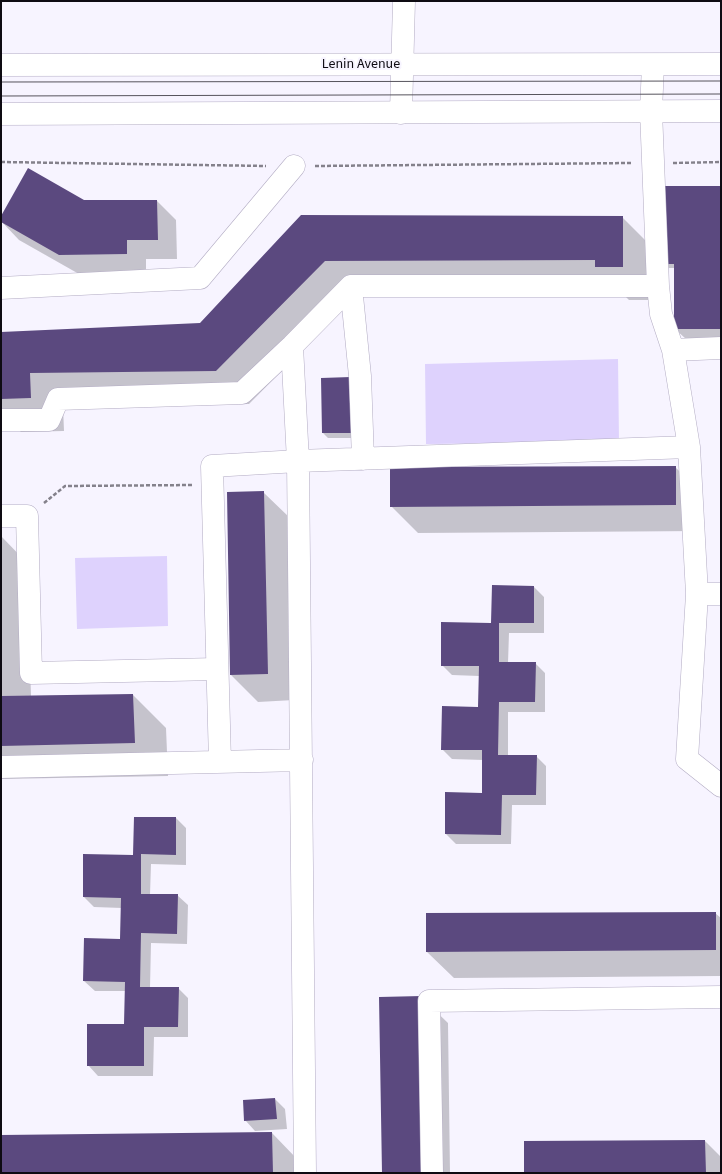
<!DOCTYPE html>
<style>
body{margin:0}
#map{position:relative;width:722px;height:1174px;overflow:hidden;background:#f7f4ff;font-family:"Source Sans 3",sans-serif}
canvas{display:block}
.frame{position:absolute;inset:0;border:2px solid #0e0b13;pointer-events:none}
</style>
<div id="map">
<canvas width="722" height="1174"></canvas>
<div class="frame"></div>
</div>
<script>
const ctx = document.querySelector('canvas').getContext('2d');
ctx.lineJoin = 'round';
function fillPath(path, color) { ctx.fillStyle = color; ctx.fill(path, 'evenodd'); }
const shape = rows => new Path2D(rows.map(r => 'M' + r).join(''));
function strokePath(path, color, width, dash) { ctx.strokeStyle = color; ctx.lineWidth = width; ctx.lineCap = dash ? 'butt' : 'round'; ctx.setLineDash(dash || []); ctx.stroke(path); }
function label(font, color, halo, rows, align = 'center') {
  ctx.font = font + ' "Source Sans 3",sans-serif'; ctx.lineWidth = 4; ctx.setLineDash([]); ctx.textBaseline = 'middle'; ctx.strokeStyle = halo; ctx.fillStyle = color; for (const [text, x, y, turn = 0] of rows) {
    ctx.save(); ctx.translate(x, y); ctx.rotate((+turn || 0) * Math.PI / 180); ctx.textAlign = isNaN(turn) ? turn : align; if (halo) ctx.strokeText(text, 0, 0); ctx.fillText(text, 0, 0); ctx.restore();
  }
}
fillPath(shape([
 [618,359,619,442,426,444,425,364],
 [167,556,168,626,77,629,75,558]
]), '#ded2fd');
fillPath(shape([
 [721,187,721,339,686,339,675,329,676,268,666,268,661,263],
 [84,201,157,201,176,220,177,259,146,259,146,273,79,274,19,240,1,221,1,218],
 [301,216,622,217,655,250,655,300,629,300,622,293,358,294,249,404,63,406,64,431,21,432,1,413,1,333,200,324],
 [322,379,356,438,328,438,323,433],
 [675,467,702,493,702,531,418,533,391,506],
 [263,492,290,518,294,700,258,702,231,675,228,493],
 [1,536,31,567,29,631,31,696,133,695,166,728,168,776,1,779],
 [534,587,544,597,544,633,509,633,508,663,535,663,545,673,545,712,508,712,508,756,536,756,546,766,546,805,512,805,511,844,456,844,446,834,483,794,483,760,452,759,442,749,479,708,479,676,452,675,442,665,492,624],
 [176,818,186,828,186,865,151,864,150,895,177,895,188,905,187,944,151,943,150,988,178,988,188,998,188,1037,154,1037,153,1076,98,1076,88,1065,125,1025,125,991,95,991,84,981,85,939,121,940,122,908,94,907,84,897,84,855,134,856],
 [715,913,721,918,721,976,454,978,427,952],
 [421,997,448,1023,450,1173,383,1173],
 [275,1099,285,1109,287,1129,255,1131,245,1120,244,1101],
 [272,1133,298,1160,298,1173,1,1173,1,1136],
 [705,1141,721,1157,721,1173,525,1173]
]), '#0003');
fillPath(shape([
 [28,168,84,200,157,200,158,240,127,240,127,254,59,255,1,222,1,216],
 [660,186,721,186,721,329,674,329,674,264,660,264],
 [301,215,623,216,623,267,595,267,595,260,325,261,216,371,30,373,31,398,1,399,1,332,200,323],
 [351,377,351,433,322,433,321,378],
 [676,466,676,505,390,507,390,467],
 [264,491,268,674,230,675,227,492],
 [492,585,534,586,534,623,499,623,499,662,536,662,535,702,499,702,498,755,537,755,536,795,502,795,501,835,445,834,445,792,482,793,482,750,441,750,442,706,478,707,479,666,441,666,441,622,491,623],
 [133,694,135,743,1,746,1,696],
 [134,817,176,817,176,855,141,854,141,894,178,894,177,934,141,933,140,987,179,987,178,1027,144,1027,144,1066,87,1066,87,1024,124,1024,125,982,83,981,84,938,120,939,121,898,83,897,83,854,133,855],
 [716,912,716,950,426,952,426,913],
 [422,996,425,1173,382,1173,379,997],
 [275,1098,277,1119,244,1121,243,1100],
 [272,1132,273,1173,1,1173,1,1135],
 [705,1140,706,1173,524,1173,524,1141]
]), '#5b497f');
const minor = shape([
 [653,65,651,111,658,286,661,314,673,350,721,348],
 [401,113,404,1],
 [351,286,360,376,363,459],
 [1,288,200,278,294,166],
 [292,346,298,461,305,1173],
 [673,350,689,447,697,594,687,759,721,786],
 [1,420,49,420,58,399,242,393,292,346,351,286,658,286],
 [1,516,27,516,31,673,217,669],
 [697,594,721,594],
 [220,762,212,466,298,461,689,447],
 [1,767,302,760],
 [432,1173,429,1001,721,997]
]);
const major = shape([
 [1,65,721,64],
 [1,114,721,111]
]);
strokePath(minor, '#b2abc3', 23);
strokePath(major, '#b2abc3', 23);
strokePath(shape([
 [1,162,266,166],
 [673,163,721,162],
 [315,166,632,163],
 [44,503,65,486,192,485]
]), '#84818b', 2.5, [4, 2]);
strokePath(minor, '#fff', 22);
strokePath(major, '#fff', 22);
strokePath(shape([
 [1,82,721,81],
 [1,96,721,94]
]), '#56535c', 1);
label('14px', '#0e0b13', '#f7f4ff', [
 ["Lenin Avenue",361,65]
]);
</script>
